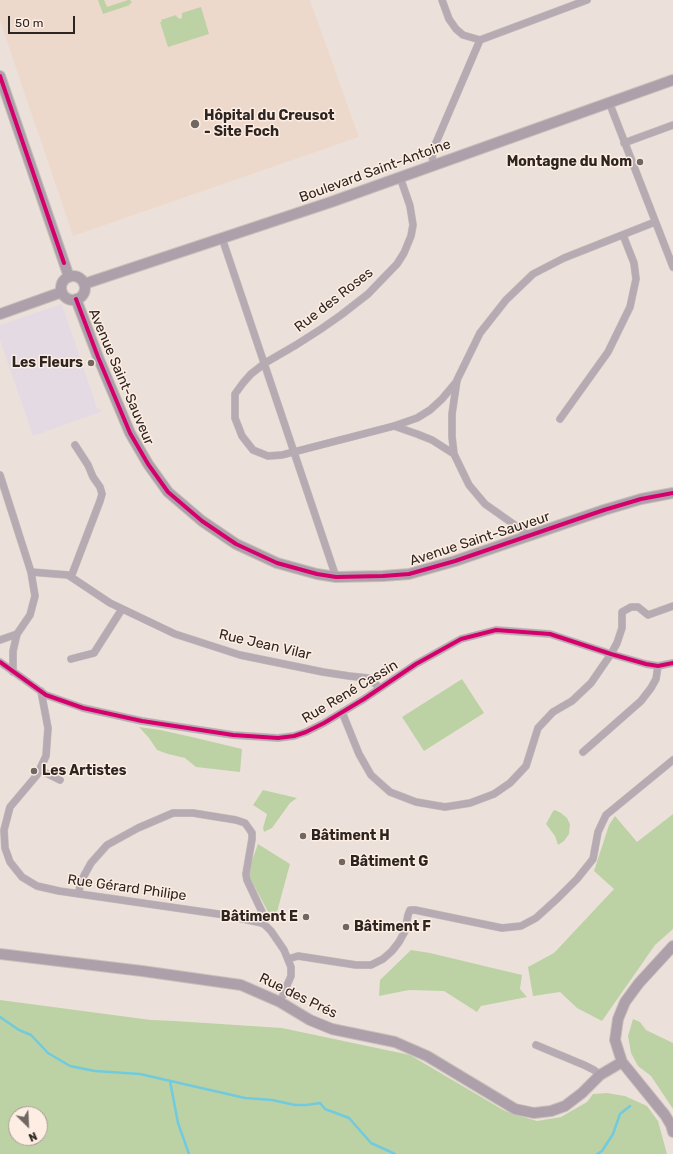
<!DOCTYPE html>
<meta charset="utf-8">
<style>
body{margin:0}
#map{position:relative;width:673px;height:1154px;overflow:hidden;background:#ece1da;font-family:Rubik,sans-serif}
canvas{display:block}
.north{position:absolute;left:8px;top:1106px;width:40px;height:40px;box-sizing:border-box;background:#feede2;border:1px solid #aa9d95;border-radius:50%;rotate:156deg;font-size:11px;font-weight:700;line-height:16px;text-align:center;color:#2d2521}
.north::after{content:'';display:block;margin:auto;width:14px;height:18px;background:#706762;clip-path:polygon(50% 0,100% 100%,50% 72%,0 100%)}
.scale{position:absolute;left:8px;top:16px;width:67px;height:18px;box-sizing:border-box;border:2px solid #2d2521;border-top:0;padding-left:5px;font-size:12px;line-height:14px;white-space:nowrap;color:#2d2521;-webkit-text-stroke:3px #feede2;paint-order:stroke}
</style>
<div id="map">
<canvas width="673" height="1154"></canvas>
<div class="north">N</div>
<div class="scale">50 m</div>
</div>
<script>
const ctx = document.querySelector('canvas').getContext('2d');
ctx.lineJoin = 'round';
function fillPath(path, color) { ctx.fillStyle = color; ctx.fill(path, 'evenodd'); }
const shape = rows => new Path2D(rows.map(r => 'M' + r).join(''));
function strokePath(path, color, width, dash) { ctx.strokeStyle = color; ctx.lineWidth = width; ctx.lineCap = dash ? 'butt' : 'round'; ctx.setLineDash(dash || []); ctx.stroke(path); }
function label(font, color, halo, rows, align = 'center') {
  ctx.font = font + ' Rubik,sans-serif'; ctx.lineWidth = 3; ctx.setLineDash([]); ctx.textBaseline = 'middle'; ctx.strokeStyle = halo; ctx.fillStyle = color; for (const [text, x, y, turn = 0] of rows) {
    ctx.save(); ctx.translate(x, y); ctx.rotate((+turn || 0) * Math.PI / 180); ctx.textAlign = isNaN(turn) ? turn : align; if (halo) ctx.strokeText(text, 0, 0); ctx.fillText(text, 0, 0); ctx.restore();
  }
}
fillPath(shape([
 [0,0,310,0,359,137,73,236,0,21]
]), '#edd9cc');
fillPath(shape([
 [62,304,97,408,103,411,33,436,0,340,0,325]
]), '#e4dae3');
fillPath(shape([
 [98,0,104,0,107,7,128,0,130,0,132,3,129,4,130,5,103,14],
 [201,7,209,34,168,47,160,22,162,22,161,20,176,15,177,17,180,19,182,18,182,13],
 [462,679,484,713,424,751,402,717],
 [139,727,160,730,192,737,242,749,240,772,196,767,185,758,168,754,157,750,149,738],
 [263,790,297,798,290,803,272,828,264,832,263,828,267,814,253,805],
 [555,810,561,813,567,818,570,824,569,834,564,841,558,845,555,836,546,824,553,811],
 [673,814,673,929,655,945,602,1021,577,1008,560,992,533,996,528,967,554,953,614,889,594,871,609,825,615,816,637,842],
 [258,844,290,864,274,923,250,878,249,869],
 [411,950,430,953,522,975,520,989,527,997,481,1006,477,1012,444,991,409,990,379,996,380,980],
 [0,1000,151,1020,175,1021,282,1028,410,1055,505,1111,537,1121,561,1117,587,1102,593,1094,607,1093,625,1096,647,1106,658,1121,667,1154,0,1154],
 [16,1114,40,1114,40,1138,16,1138],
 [633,1019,640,1022,646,1030,673,1043,673,1109,651,1076,638,1066,631,1053,628,1036]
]), '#bcd2a4');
strokePath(shape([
 [0,1017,19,1030,31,1035,48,1053,70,1066,95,1071,140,1074,245,1098,272,1100,295,1105,306,1105,320,1103,325,1109,349,1118,371,1143,395,1154],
 [170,1081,178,1123,189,1154],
 [597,1154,602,1151,613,1134,620,1114,630,1106]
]), '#71cadd', 2.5);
const street = shape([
 [442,0,449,19,456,29,463,35,480,40],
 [609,102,673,267],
 [624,143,673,125],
 [433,165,432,152,480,40,587,0],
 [400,177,410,206,413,225,411,236,404,253,397,264,368,294,341,315,321,329,296,345,265,363,251,374,243,383,235,394,235,418,242,436,253,450,268,456,282,455,394,426,417,434,432,440,454,454],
 [222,238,336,577],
 [560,419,608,352,630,307,636,279,634,263,623,235],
 [394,426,417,418,430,410,442,399,457,381],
 [0,475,31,572,35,596,30,615,17,634,13,651,13,672],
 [529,535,485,504,469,485,454,454,452,437,452,414,457,380,480,333,506,300,533,274,564,258,655,222],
 [31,572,68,575,110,603,175,634,240,655,323,672,349,676,368,678,380,688],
 [71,577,100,501,102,494,100,487,93,477,88,465,75,445],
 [0,640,17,634],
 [71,659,94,653,122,609],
 [0,662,46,695,83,708,142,721,233,735,278,738,294,736,306,732,324,723,364,699,416,664,461,639,496,630,550,634,611,654,646,664,658,666,673,663],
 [41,691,48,728,46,756,37,775,10,807,4,830,5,848,10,862,22,877,37,886,59,891,225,915,257,922,264,924,271,931,284,950,291,967,291,976,280,1002],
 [342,712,359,754,371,775,390,792,416,802,445,807,470,803,494,794,510,783,526,766,538,728,553,712,572,701,591,683,611,654,617,643,622,628,622,612,631,607,638,607,648,615,673,606],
 [583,752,641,701,651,688,656,679,658,666],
 [40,770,60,780],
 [79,894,80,883,91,863,107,845,138,828,173,813,193,813,236,820,245,823,250,830,252,833,252,839,246,874,247,880,263,914,264,924],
 [288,959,298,956,356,965,371,965,383,959,392,951,399,942,405,931,408,915,410,910,415,910,502,928,521,926,536,918,558,898,577,879,593,859,598,832,606,815,673,760],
 [536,1045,584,1065,594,1070,600,1075]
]);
const secondary = shape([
 [0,76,69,277],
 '61 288a12 12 0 1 1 24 0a12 12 0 1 1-24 0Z',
 [84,284,331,202,673,80],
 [76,299,98,357,130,433,148,464,168,492,202,521,236,544,277,563,317,574,336,577,383,576,409,574,455,561,604,510,641,499,673,493],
 [0,314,62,292],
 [673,946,639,983,625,1002,618,1019,615,1040,622,1062,665,1115,671,1125,673,1132],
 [0,954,142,971,241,985,280,1002,310,1020,332,1029,395,1042,427,1056,515,1109,534,1113,551,1111,565,1106,582,1093,600,1075,622,1062]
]);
strokePath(street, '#c8c0ba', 8);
strokePath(secondary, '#c8c0ba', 12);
strokePath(street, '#b7abb3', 7);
strokePath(secondary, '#aea0aa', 10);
strokePath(shape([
 [0,76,64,263],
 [76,299,98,357,130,433,148,464,168,492,202,521,236,544,277,563,317,574,336,577,383,576,409,574,455,561,604,510,641,499,673,493],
 [0,662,46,695,83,708,142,721,233,735,278,738,294,736,306,732,324,723,364,699,416,664,461,639,496,630,550,634,611,654,646,664,658,666,673,663]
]), '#d6006c', 4);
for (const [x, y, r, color] of [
 [195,124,5,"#706762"],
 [640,162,4,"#706762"],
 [91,363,4,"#706762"],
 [34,771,4,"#706762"],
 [303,836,4,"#706762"],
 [342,862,4,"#706762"],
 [306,917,4,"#706762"],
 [346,927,4,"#706762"]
]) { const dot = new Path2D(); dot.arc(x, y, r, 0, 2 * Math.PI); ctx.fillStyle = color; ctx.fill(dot); strokePath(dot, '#feede2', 1.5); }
label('bold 14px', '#2d2521', '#feede2', [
 ["Hôpital du Creusot",204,116],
 ["- Site Foch",204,132],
 ["Montagne du Nom",632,162,"right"],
 ["Les Fleurs",83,363,"right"],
 ["Les Artistes",42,771],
 ["Bâtiment H",311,836],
 ["Bâtiment G",350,862],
 ["Bâtiment E",298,917,"right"],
 ["Bâtiment F",354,927]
], 'left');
label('14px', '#2d2521', '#feede2', [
 ["Boulevard Saint-Antoine",375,171,-20],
 ["Rue des Roses",334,300,-38],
 ["Avenue Saint-Sauveur",121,377,67],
 ["Avenue Saint-Sauveur",480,539,-18],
 ["Rue Jean Vilar",265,645,13],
 ["Rue René Cassin",350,692,-31],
 ["Rue Gérard Philipe",127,888,8],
 ["Rue des Prés",298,996,26]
]);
</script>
